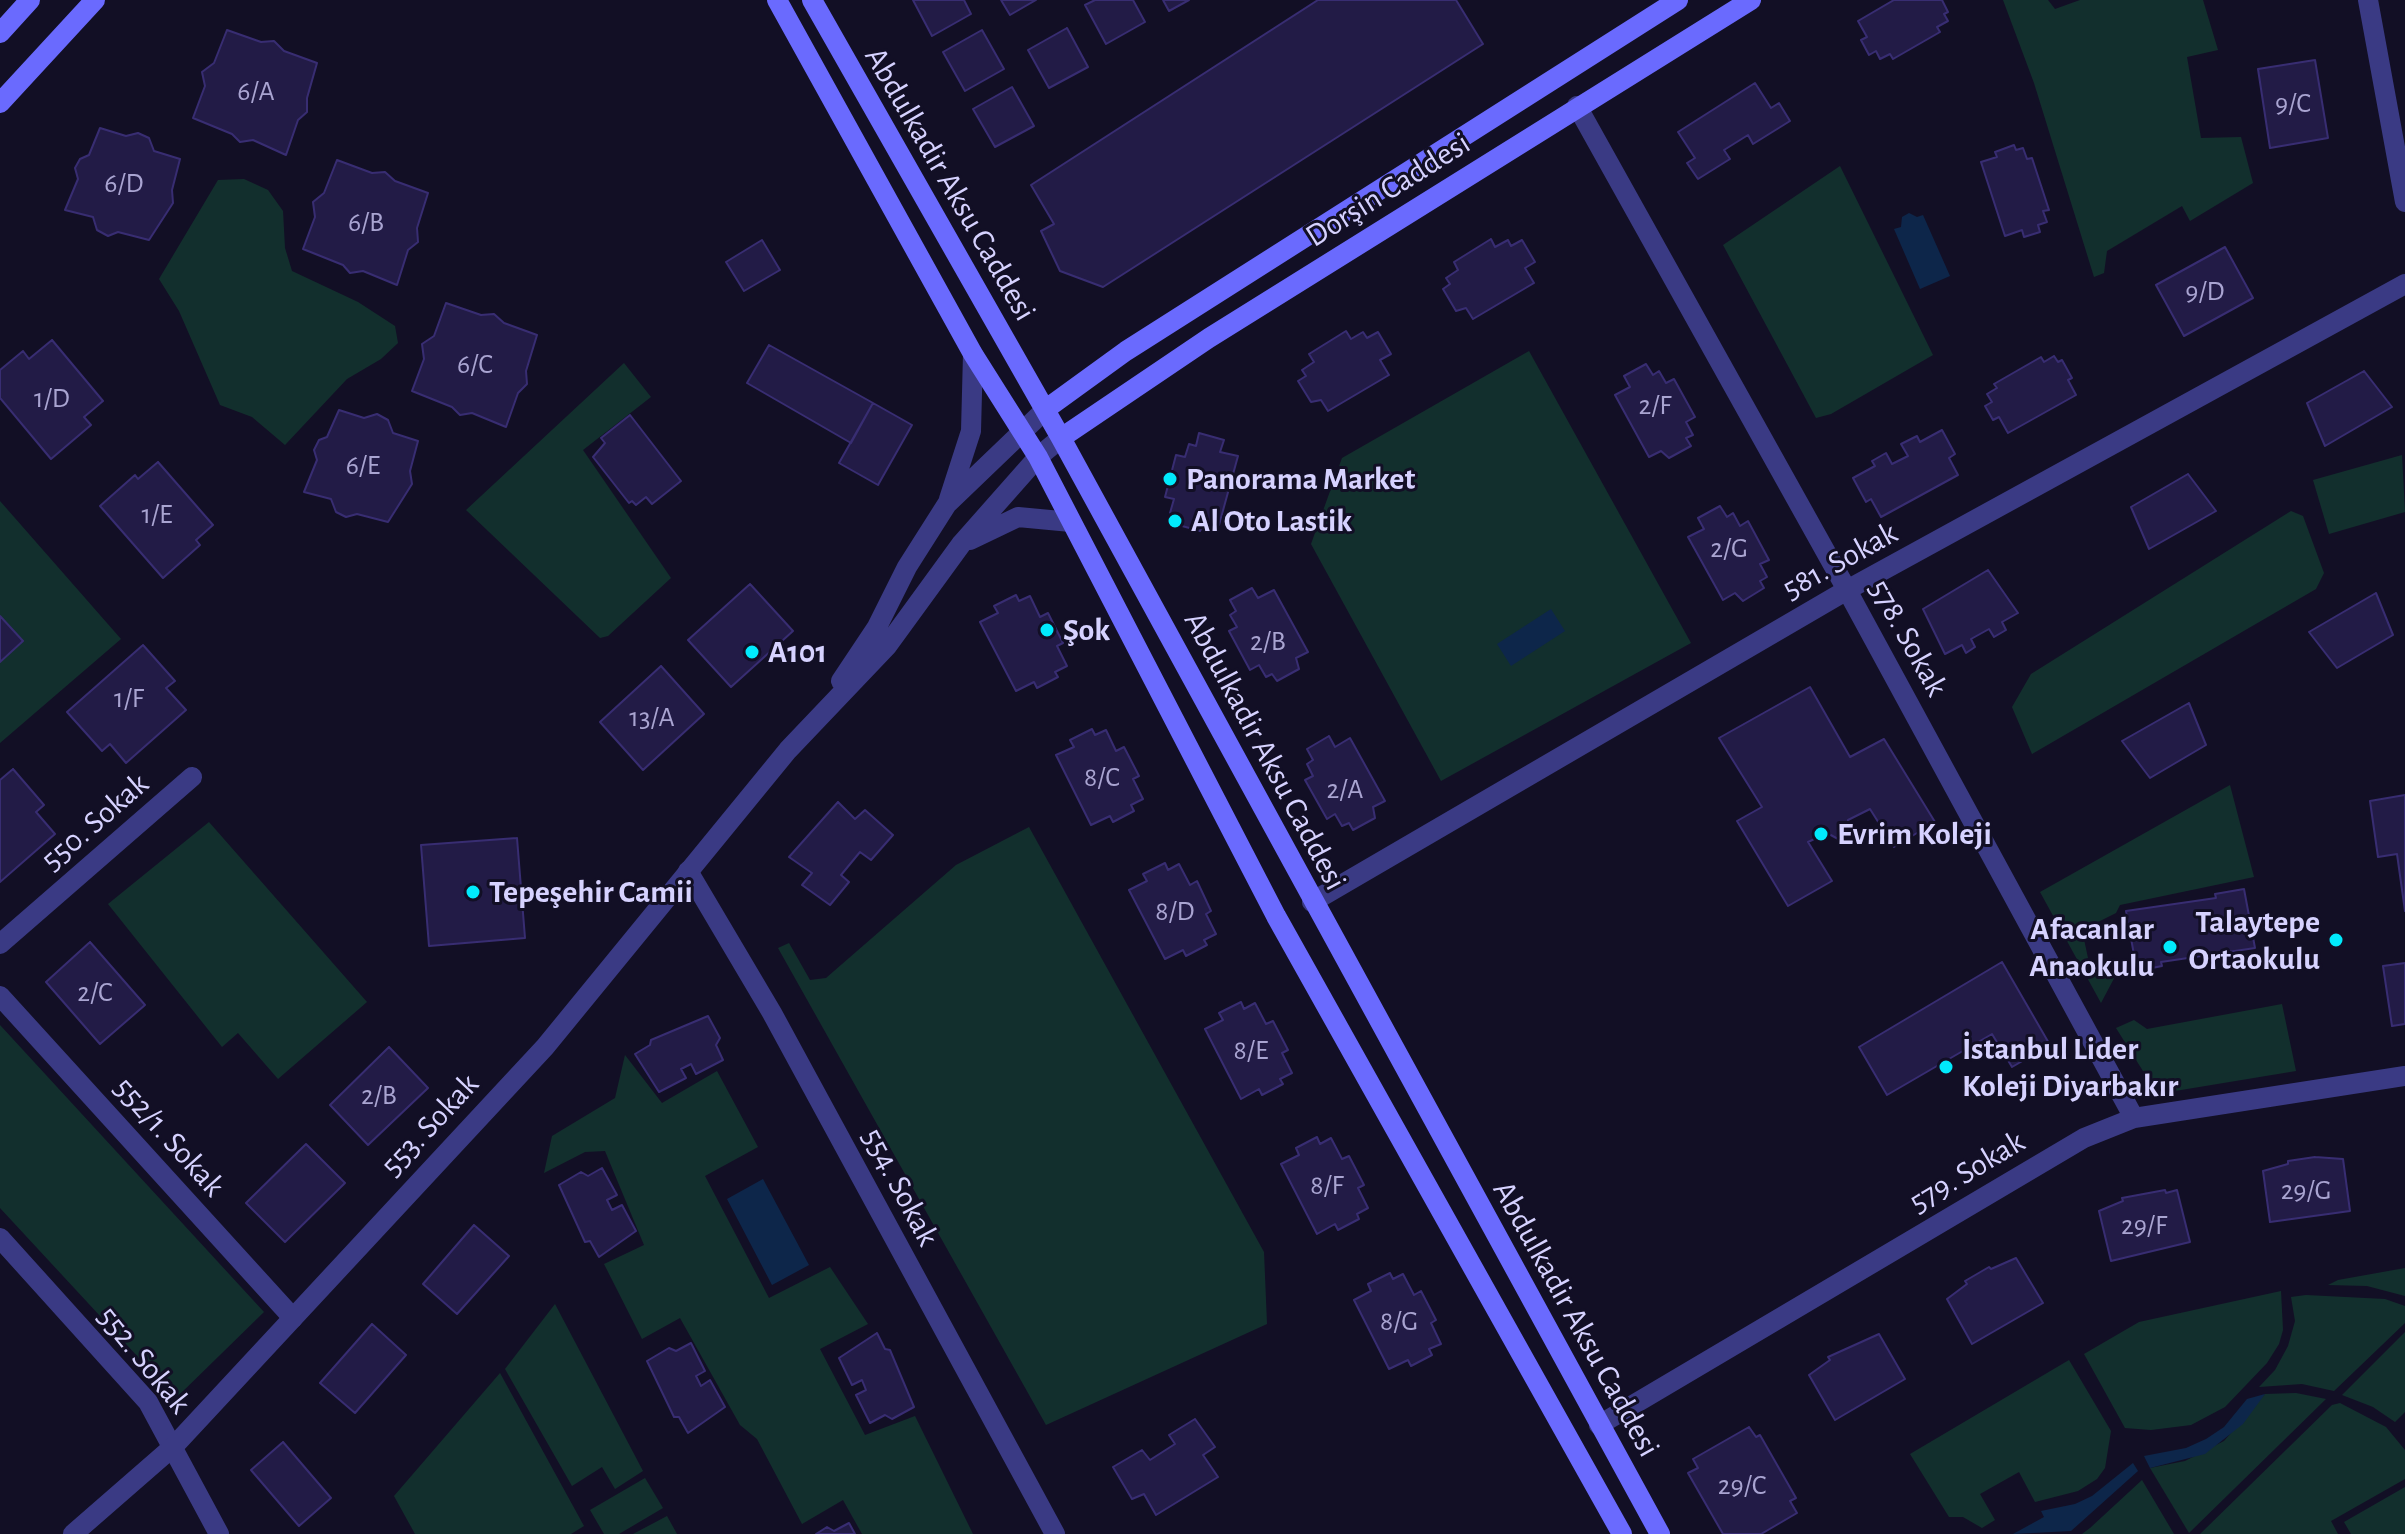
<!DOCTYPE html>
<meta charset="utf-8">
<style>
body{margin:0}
canvas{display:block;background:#120f25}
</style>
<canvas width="2405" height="1534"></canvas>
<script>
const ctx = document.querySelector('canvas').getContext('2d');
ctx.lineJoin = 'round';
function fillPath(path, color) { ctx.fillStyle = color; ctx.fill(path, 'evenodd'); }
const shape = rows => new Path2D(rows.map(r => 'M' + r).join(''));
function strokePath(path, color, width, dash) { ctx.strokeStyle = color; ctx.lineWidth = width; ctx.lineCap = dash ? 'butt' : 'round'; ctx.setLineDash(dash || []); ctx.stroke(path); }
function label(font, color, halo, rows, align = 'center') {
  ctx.font = font + ' "Alegreya Sans",sans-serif'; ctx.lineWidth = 6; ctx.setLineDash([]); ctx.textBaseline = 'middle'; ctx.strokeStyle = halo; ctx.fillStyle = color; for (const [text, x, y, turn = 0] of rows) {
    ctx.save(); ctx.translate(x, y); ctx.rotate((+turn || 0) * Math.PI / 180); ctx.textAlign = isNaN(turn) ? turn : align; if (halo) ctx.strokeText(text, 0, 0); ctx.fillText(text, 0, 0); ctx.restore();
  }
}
fillPath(shape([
 [2003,0,2048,0,2055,9,2080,0,2203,0,2218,50,2187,57,2201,138,2241,137,2253,183,2190,221,2182,206,2107,251,2104,273,2094,277,2034,83],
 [1840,166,1933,355,1831,414,1816,418,1723,245],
 [244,179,268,190,283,211,285,248,292,271,358,302,395,326,398,343,381,359,347,379,285,445,252,417,220,405,179,311,159,279,218,180],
 [1529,351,1691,643,1441,781,1311,544,1342,458],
 [624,363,651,397,583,450,671,578,608,636,600,638,466,510],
 [2402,455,2405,512,2329,534,2313,480],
 [0,501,121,639,0,743],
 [2291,511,2303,516,2324,573,2316,589,2032,754,2012,707,2031,674],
 [2230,785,2254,877,2120,905,2116,913,2082,930,2091,972,2119,969,2101,1003,2040,892],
 [209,822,367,1002,278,1079,238,1033,222,1047,108,904],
 [1029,827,1264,1252,1267,1324,1046,1425,778,948,789,943,810,980,826,978,956,865],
 [2282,1004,2296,1071,2175,1091,2148,1079,2116,1028,2134,1020,2147,1029],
 [0,1025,264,1312,176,1398,0,1208],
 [625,1055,662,1103,717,1071,758,1147,705,1176,769,1298,830,1267,868,1324,820,1349,865,1435,915,1416,973,1534,862,1534,843,1500,802,1524,757,1439,740,1425,680,1318,642,1339,604,1264,644,1245,605,1151,585,1152,544,1173,552,1136,615,1098],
 [2405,1268,2405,1296,2367,1286,2328,1285,2338,1280],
 [2281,1291,2283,1330,2279,1344,2267,1363,2225,1407,2191,1425,2151,1430,2125,1428,2084,1354,2139,1322],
 [2306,1295,2385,1299,2405,1306,2405,1323,2334,1391,2302,1384,2259,1387,2275,1370,2288,1346,2295,1321,2291,1297],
 [555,1304,643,1471,615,1489,602,1467,572,1486,505,1369],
 [2405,1332,2405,1412,2395,1422,2373,1407,2342,1395],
 [2069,1360,2111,1431,2105,1468,2097,1479,2078,1491,2035,1502,2019,1472,1980,1494,1995,1520,1982,1528,1963,1517,1949,1517,1910,1454],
 [500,1373,584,1526,571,1534,415,1534,394,1496],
 [2296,1393,2326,1399,2189,1533,2150,1468,2185,1461,2224,1441,2265,1394],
 [2340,1403,2386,1427,2405,1450,2405,1479,2331,1521,2338,1534,2200,1534,2332,1405],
 [645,1478,663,1508,619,1534,604,1534,590,1510],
 [2142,1480,2174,1534,2082,1534,2090,1528],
 [2405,1487,2405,1534,2351,1534,2344,1522],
 [667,1516,677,1534,633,1534]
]), '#122f2d');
fillPath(shape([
 [1909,213,1917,217,1923,215,1950,276,1920,289,1894,229,1901,227,1902,217],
 [1551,609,1565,631,1511,666,1497,644],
 [763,1179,809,1265,772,1285,727,1199],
 [2265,1394,2243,1424,2205,1454,2150,1468,2144,1456,2186,1448,2206,1439,2224,1427,2247,1399],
 [2133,1463,2138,1471,2071,1531,2013,1534,2044,1517,2041,1511,2075,1504,2092,1496]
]), '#0d264a');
const building = shape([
 [913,0,964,0,971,14,932,36,913,0],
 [1001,0,1036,0,1010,15,1001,0],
 [1095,0,1133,0,1145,22,1106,44,1085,5,1095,0],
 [1163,0,1189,0,1169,11,1163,0],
 [1318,0,1456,0,1483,44,1103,287,1060,271,1041,231,1054,224,1031,185,1318,0],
 [1894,0,1942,0,1948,12,1944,14,1948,21,1937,27,1940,32,1893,59,1890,54,1880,59,1876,51,1869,55,1861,40,1867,37,1858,21,1894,0],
 [1067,28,1088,67,1049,88,1028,50,1067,28],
 [227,30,261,42,274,41,284,51,317,63,307,98,307,112,298,120,286,155,253,140,240,142,232,134,193,118,205,86,202,72,214,63,227,30],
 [982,30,1004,69,965,91,943,52,982,30],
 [2315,60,2328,138,2270,148,2258,69,2315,60],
 [1755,83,1771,108,1779,103,1790,121,1753,144,1748,135,1724,150,1730,159,1698,179,1687,163,1695,158,1678,132,1755,83],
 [1012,87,1034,126,995,147,973,109,1012,87],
 [100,128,126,136,138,133,149,138,154,151,180,159,172,190,173,203,149,240,118,232,108,236,97,230,93,217,65,210,78,179,75,168,80,159,89,155,100,128],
 [2014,145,2016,150,2023,148,2027,159,2032,158,2049,210,2043,211,2047,222,2038,225,2040,232,2024,237,2022,230,2005,236,1981,162,1997,157,1995,152,2014,145],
 [337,160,372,173,385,172,395,181,428,193,417,228,418,242,408,250,397,285,363,271,350,273,343,265,303,249,315,217,313,202,324,193,337,160],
 [1491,239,1495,247,1508,240,1511,246,1522,240,1535,262,1525,268,1534,283,1473,319,1466,308,1456,311,1443,289,1450,284,1446,278,1458,270,1454,262,1491,239],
 [762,240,780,270,744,291,726,262,762,240],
 [2225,247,2253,298,2184,336,2156,285,2225,247],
 [446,303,481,315,494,314,504,323,537,335,526,371,527,384,518,393,506,427,472,413,460,415,452,407,412,391,424,359,422,344,434,336,446,303],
 [1346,331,1351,339,1363,332,1367,338,1378,332,1391,354,1380,360,1389,375,1328,411,1321,400,1311,402,1298,381,1306,376,1302,370,1314,362,1309,354,1346,331],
 [52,340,103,401,84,417,91,425,51,459,0,398,0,370,23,351,29,359,52,340],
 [769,345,873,403,851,443,747,383,769,345],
 [2054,356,2058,362,2062,360,2072,378,2068,380,2076,395,2008,433,1999,417,1993,420,1985,406,1992,402,1987,394,1997,388,1994,384,2041,357,2044,362,2054,356],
 [1646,364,1653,375,1659,371,1666,383,1674,379,1695,417,1686,422,1693,435,1686,438,1691,446,1669,458,1661,451,1649,457,1615,395,1630,387,1624,376,1646,364],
 [2364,371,2392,407,2325,446,2307,403,2364,371],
 [873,403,912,425,878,485,839,463,873,403],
 [339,410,364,418,377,414,388,420,393,433,418,441,410,471,412,484,388,522,357,514,346,517,336,512,331,499,304,492,317,460,314,450,319,440,327,437,339,410],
 [630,415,681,481,652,504,646,497,636,505,632,501,629,503,593,457,605,443,601,438,630,415],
 [1942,430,1955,454,1949,458,1958,475,1881,517,1871,499,1866,502,1853,478,1875,466,1872,461,1886,453,1892,464,1908,456,1901,444,1917,436,1920,442,1942,430],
 [1199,433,1224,440,1220,452,1238,456,1219,525,1205,521,1200,531,1175,524,1178,515,1170,513,1174,499,1165,497,1176,455,1185,457,1189,444,1196,446,1199,433],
 [158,462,213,525,196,540,200,545,163,578,100,506,135,475,138,479,158,462],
 [2188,474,2216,511,2149,549,2131,507,2188,474],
 [1720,506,1727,517,1733,513,1740,526,1748,521,1769,560,1760,564,1767,577,1760,581,1764,588,1743,601,1735,593,1723,600,1688,537,1704,529,1698,518,1720,506],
 [1988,570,2018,613,2002,622,2006,630,1994,637,1989,629,1971,639,1975,647,1966,653,1962,645,1945,654,1923,609,1988,570],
 [750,584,793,631,731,687,688,640,750,584],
 [1252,588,1258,598,1274,590,1308,652,1296,658,1299,669,1277,681,1272,674,1266,677,1259,665,1250,670,1229,631,1237,627,1230,615,1236,611,1230,600,1252,588],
 [2376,593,2393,635,2337,668,2309,632,2376,593],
 [1016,595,1019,601,1030,596,1040,617,1048,613,1063,643,1057,646,1067,666,1055,672,1058,677,1037,688,1034,682,1016,691,980,622,998,613,994,606,1016,595],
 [0,616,23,641,0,662,0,616],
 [143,645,175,681,166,688,186,710,126,763,110,744,102,751,67,712,143,645],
 [661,666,704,714,643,770,600,722,661,666],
 [1810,687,1850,757,1884,739,1935,822,1894,847,1870,809,1848,820,1846,837,1840,840,1827,833,1808,842,1832,881,1788,906,1737,821,1762,807,1719,738,1810,687],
 [2189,703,2206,745,2150,778,2122,741,2189,703],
 [1092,729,1095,735,1106,730,1116,751,1124,747,1139,776,1133,779,1143,799,1131,805,1134,811,1113,822,1110,816,1091,825,1056,755,1074,747,1070,740,1092,729],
 [1329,736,1335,747,1350,738,1385,801,1373,807,1375,818,1353,830,1349,823,1342,826,1335,814,1327,819,1305,780,1313,776,1307,764,1313,760,1307,749,1329,736],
 [13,769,44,805,36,812,55,834,0,882,0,780,13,769],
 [2405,795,2405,911,2397,854,2378,857,2370,801,2405,795],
 [838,802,855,819,865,810,893,835,871,860,860,852,841,875,849,882,830,905,802,885,812,873,789,857,838,802],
 [517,838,525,938,429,946,421,845,517,838],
 [1165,863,1168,870,1179,864,1190,885,1197,881,1211,911,1206,914,1216,934,1204,940,1207,945,1186,956,1183,950,1165,959,1129,890,1147,881,1143,874,1165,863],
 [2244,889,2255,948,2161,962,2162,966,2137,971,2126,911,2216,898,2215,894,2244,889],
 [90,942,145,1005,100,1044,46,982,90,942],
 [2002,962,2050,1045,2012,1067,1992,1034,1887,1095,1859,1047,2002,962],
 [2405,963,2405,1024,2392,1026,2383,966,2405,963],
 [1241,1002,1244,1009,1255,1003,1266,1024,1273,1021,1288,1050,1282,1053,1292,1073,1280,1079,1283,1084,1262,1095,1259,1089,1241,1099,1205,1029,1223,1020,1219,1013,1241,1002],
 [708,1016,720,1038,716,1045,723,1060,696,1074,691,1064,681,1069,686,1078,659,1092,635,1054,650,1045,651,1040,708,1016],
 [389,1047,428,1088,368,1145,330,1105,389,1047],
 [1317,1137,1320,1144,1331,1138,1342,1159,1349,1156,1364,1185,1358,1188,1368,1208,1357,1214,1359,1219,1338,1230,1335,1224,1317,1234,1281,1164,1299,1155,1296,1148,1317,1137],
 [306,1144,345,1183,285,1242,246,1203,306,1144],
 [2315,1157,2343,1159,2350,1211,2270,1222,2263,1171,2288,1164,2288,1161,2315,1157],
 [602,1168,617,1195,607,1200,612,1210,622,1205,636,1231,599,1257,590,1241,585,1242,559,1185,581,1172,588,1176,602,1168],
 [2165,1190,2166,1193,2177,1190,2190,1242,2111,1261,2099,1211,2123,1201,2122,1198,2165,1190],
 [474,1225,509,1256,457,1314,423,1284,474,1225],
 [2016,1258,2043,1303,1972,1344,1947,1299,1967,1284,1965,1281,1989,1267,1991,1269,2016,1258],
 [1390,1273,1393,1279,1403,1274,1414,1295,1421,1291,1436,1320,1431,1323,1441,1344,1429,1349,1432,1355,1411,1366,1408,1360,1389,1369,1354,1300,1371,1291,1368,1284,1390,1273],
 [372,1324,406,1355,355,1413,320,1383,372,1324],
 [877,1333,885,1349,890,1350,914,1407,892,1419,885,1415,870,1423,856,1395,866,1390,862,1380,852,1385,839,1358,877,1333],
 [1879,1334,1905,1379,1835,1420,1809,1375,1830,1360,1828,1357,1879,1334],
 [691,1343,705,1371,696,1376,701,1386,710,1380,725,1407,688,1433,679,1417,674,1417,647,1361,669,1348,676,1351,691,1343],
 [1195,1419,1215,1447,1203,1455,1218,1477,1156,1515,1144,1494,1132,1499,1113,1467,1142,1450,1150,1460,1175,1444,1169,1435,1195,1419],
 [1749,1427,1756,1437,1760,1435,1796,1498,1790,1501,1797,1513,1761,1534,1723,1534,1688,1473,1698,1468,1693,1459,1749,1427],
 [283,1442,331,1498,299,1526,251,1470,283,1442],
 [849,1523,855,1534,816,1534,827,1527,834,1531,849,1523]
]);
fillPath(building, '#221b46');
strokePath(building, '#382d72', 2);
strokePath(shape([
 [2368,0,2405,202],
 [1577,106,1847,590,2134,1118],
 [688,871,772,1013,1055,1534],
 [1312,902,1847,590,2405,284],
 [0,944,192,777],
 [0,996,293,1318],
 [0,1238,148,1402,219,1534],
 [1599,1425,2084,1138,2134,1118,2405,1076]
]), '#3a3a84', 20);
strokePath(shape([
 [949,499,971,431,973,354],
 [970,540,1018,517,1071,522],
 [841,681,877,627,907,567,947,504,1046,409],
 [73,1534,174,1446,545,1047,788,750,887,646,962,543,1038,457,1061,438]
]), '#3a3a84', 20);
strokePath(shape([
 [777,0,973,354,1038,457,1276,916,1622,1534],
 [812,0,1061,438,1660,1534],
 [0,33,30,0],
 [0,103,95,0],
 [1046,409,1126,351,1678,0],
 [1061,438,1209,338,1751,0]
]), '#6a6afe', 20);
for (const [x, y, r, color] of [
 [1170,479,8,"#01eafc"],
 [1175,521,8,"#01eafc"],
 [1047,630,8,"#01eafc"],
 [752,652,8,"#01eafc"],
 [1821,834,8,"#01eafc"],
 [473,892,8,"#01eafc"],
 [2336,940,8,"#01eafc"],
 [2170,947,8,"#01eafc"],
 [1946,1067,8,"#01eafc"]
]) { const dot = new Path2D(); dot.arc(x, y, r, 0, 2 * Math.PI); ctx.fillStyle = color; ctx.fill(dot); strokePath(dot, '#120f25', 3); }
label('28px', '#a9a4d1', null, [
 ["6/A",256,92],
 ["9/C",2293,104],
 ["6/D",124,184],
 ["6/B",366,223],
 ["9/D",2205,292],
 ["6/C",475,365],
 ["1/D",52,399],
 ["2/F",1655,406],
 ["6/E",363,466],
 ["1/E",157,515],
 ["2/G",1729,549],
 ["2/B",1268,642],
 ["1/F",129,699],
 ["13/A",652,718],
 ["8/C",1102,778],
 ["2/A",1345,790],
 ["8/D",1175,912],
 ["2/C",95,993],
 ["8/E",1251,1051],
 ["2/B",379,1096],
 ["8/F",1327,1186],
 ["29/G",2306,1191],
 ["29/F",2144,1226],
 ["8/G",1399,1322],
 ["29/C",1742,1486]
]);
label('32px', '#d6d2ff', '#120f25', [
 ["Abdulkadir Aksu Caddesi",950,184,60],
 ["Dorşin Caddesi",1388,190,-32],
 ["581. Sokak",1840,561,-29],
 ["578. Sokak",1908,638,61],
 ["Abdulkadir Aksu Caddesi",1265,751,62],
 ["550. Sokak",95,822,-41],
 ["553. Sokak",430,1125,-47],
 ["552/1. Sokak",169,1137,48],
 ["579. Sokak",1967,1172,-31],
 ["554. Sokak",900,1187,62],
 ["Abdulkadir Aksu Caddesi",1576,1319,61],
 ["552. Sokak",144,1360,51]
]);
label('bold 32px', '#d6d2ff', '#120f25', [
 ["Panorama Market",1186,479],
 ["Al Oto Lastik",1191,521],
 ["Şok",1063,630],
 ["A101",768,652],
 ["Evrim Koleji",1837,834],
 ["Tepeşehir Camii",489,892],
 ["Talaytepe",2320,922,"right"],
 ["Ortaokulu",2320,959,"right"],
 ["Afacanlar",2154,929,"right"],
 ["Anaokulu",2154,966,"right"],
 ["İstanbul Lider",1962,1049],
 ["Koleji Diyarbakır",1962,1086]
], 'left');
</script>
